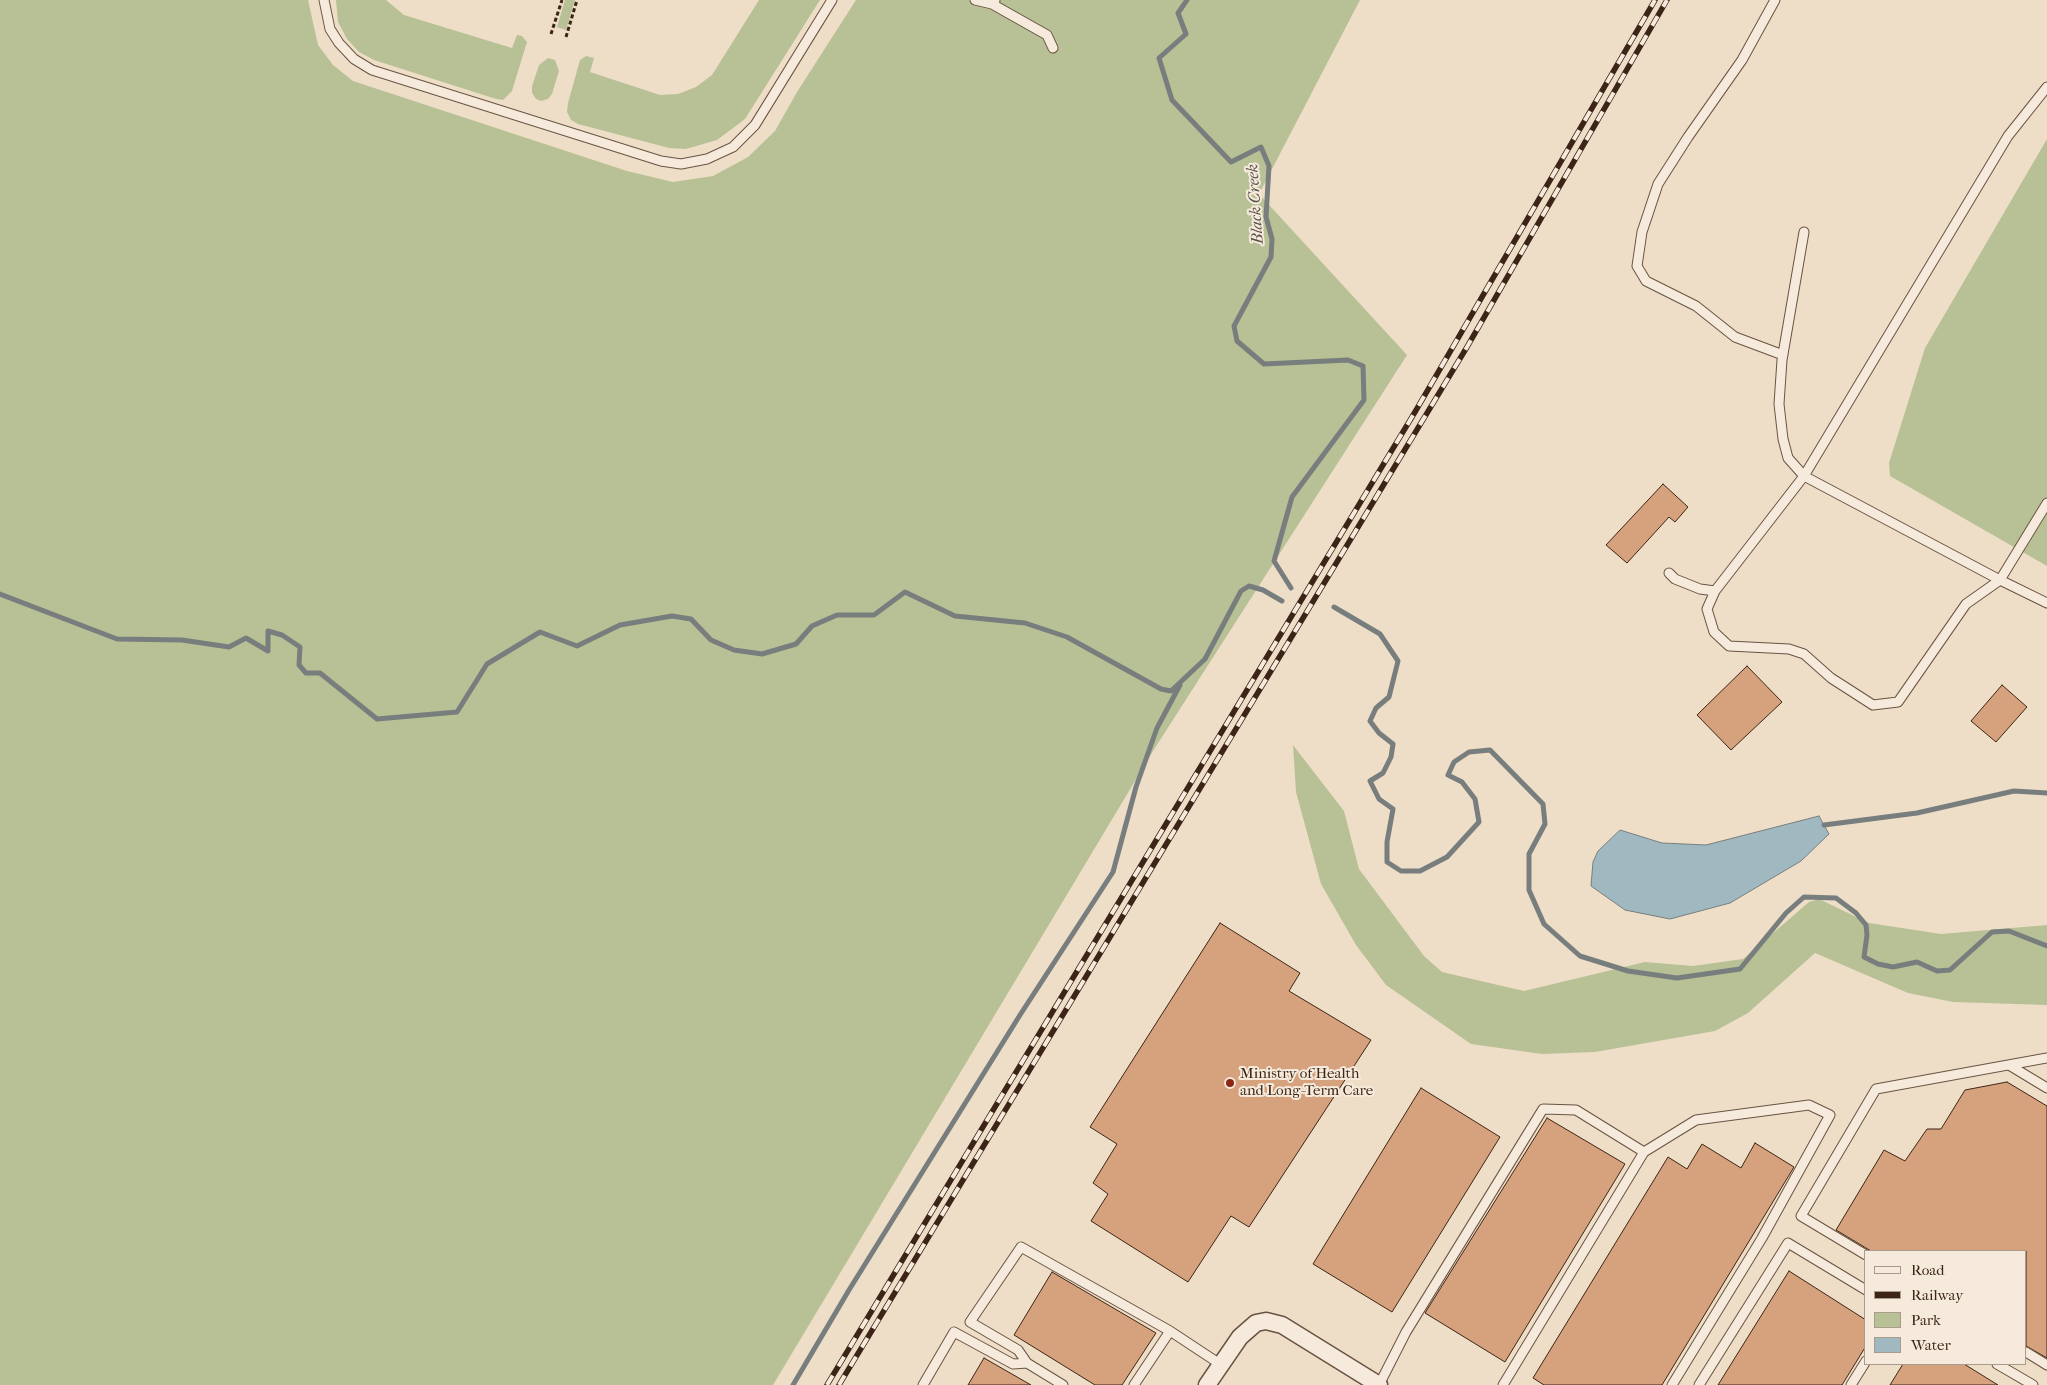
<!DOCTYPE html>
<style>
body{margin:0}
#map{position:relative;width:2047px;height:1385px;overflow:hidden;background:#efdec7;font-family:"IM FELL French Canon",serif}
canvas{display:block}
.legend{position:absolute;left:1864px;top:1250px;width:162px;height:115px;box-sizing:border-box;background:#f5eadb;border:1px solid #ab9b8c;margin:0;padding:6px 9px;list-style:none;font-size:15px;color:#3c2516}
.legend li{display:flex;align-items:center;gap:10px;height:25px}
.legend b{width:25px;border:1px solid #ab9b8c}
</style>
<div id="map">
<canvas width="2047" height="1385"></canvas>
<ul class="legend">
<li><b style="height:6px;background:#f5eadb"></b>Road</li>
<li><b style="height:6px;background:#3c2516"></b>Railway</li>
<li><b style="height:14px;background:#b8c196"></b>Park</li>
<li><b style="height:14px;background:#a0b9c1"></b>Water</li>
</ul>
</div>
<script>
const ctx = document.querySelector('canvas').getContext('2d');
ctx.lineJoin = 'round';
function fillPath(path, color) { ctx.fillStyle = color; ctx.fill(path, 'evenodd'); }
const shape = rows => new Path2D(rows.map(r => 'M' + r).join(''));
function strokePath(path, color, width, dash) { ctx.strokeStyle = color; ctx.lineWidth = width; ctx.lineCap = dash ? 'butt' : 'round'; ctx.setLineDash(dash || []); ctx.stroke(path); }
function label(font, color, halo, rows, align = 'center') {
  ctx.font = font + ' "IM FELL French Canon",serif'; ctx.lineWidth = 4; ctx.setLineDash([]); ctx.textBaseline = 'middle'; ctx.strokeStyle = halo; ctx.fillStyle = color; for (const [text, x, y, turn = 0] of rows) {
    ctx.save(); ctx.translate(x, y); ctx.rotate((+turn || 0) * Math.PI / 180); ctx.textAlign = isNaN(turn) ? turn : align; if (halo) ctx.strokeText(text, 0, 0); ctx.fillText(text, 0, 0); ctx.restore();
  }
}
fillPath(shape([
 [0,0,308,0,318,45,333,65,353,81,627,171,673,182,713,176,748,157,775,131,797,92,856,0,1360,0,1259,194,1407,355,1153,751,773,1385,0,1385],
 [336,0,386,0,404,15,512,48,517,35,522,36,527,42,512,91,503,100,496,99,374,60,359,52,347,39,338,22],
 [565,0,575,0,566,30,557,27],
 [759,0,820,0,745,119,717,140,686,149,669,148,578,124,571,120,567,112,568,103,580,60,586,56,594,58,590,72,660,95,678,94,696,87,712,75],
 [548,58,555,60,559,71,552,94,548,99,541,101,536,99,532,93,532,86,539,65],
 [2047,139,2047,566,1890,476,1889,463,1925,348],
 [1293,745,1344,811,1359,869,1424,956,1442,972,1524,991,1645,962,1693,966,1743,959,1809,902,1819,899,1869,923,1941,934,2047,925,2047,1005,1953,1002,1908,993,1815,953,1748,1013,1715,1031,1595,1052,1542,1054,1471,1044,1386,985,1356,945,1321,884,1296,792]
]), '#b8c196');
const water = shape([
 [1819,816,1829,834,1801,861,1730,903,1670,919,1625,910,1591,886,1593,862,1598,851,1620,830,1662,843,1706,845,1819,816]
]);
fillPath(water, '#a0b9c1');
strokePath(water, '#787e7d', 1);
strokePath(shape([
 [1187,0,1178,13,1186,34,1159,58,1172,100,1231,162,1261,147,1269,166,1266,217,1272,239,1271,257,1234,326,1237,341,1264,364,1348,360,1363,366,1364,400,1292,497,1274,561,1291,588],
 [0,594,117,639,182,640,229,647,246,638,268,651,268,631,282,635,300,647,299,665,306,673,320,673,377,719,457,712,487,664,540,632,577,646,620,625,672,616,691,619,711,640,734,650,762,654,796,644,812,626,837,615,874,615,905,592,955,616,1025,623,1067,637,1161,689,1171,691,1205,659,1241,591,1249,586,1263,590,1282,601],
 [1334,607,1380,634,1398,661,1389,697,1376,708,1370,721,1379,733,1393,744,1391,757,1383,773,1370,781,1379,799,1393,809,1387,842,1387,862,1401,871,1420,871,1447,857,1479,822,1475,799,1462,782,1448,775,1454,762,1469,752,1490,750,1543,804,1545,824,1529,854,1529,890,1544,924,1580,956,1628,971,1677,978,1740,969,1786,913,1804,897,1836,898,1856,913,1866,925,1867,935,1864,957,1878,964,1893,967,1917,962,1937,971,1950,970,1992,932,2009,931,2047,946],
 [1824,825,1917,813,2014,791,2047,793],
 [793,1385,849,1290,1020,1015,1113,872,1136,787,1157,728,1180,685]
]), '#787e7d', 5);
const building = shape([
 [1663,484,1688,507,1675,522,1669,517,1627,563,1606,545,1663,484],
 [1747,666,1782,702,1731,750,1697,715,1747,666],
 [2002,685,2027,707,1996,742,1971,721,2002,685],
 [1220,923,1300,973,1289,991,1371,1040,1249,1227,1231,1216,1188,1282,1091,1221,1108,1194,1093,1183,1117,1144,1090,1127,1220,923],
 [2007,1082,2047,1106,2047,1358,2026,1346,2026,1251,1871,1251,1836,1230,1884,1150,1905,1161,1927,1129,1941,1129,1965,1090,2007,1082],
 [1421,1088,1500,1137,1392,1312,1313,1264,1421,1088],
 [1547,1118,1625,1164,1505,1362,1425,1313,1547,1118],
 [1755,1143,1794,1167,1662,1385,1544,1385,1533,1378,1668,1157,1687,1169,1702,1144,1741,1168,1755,1143],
 [1789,1271,1866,1320,1866,1346,1842,1385,1718,1385,1789,1271],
 [1052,1272,1156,1333,1122,1385,1095,1385,1014,1335,1052,1272],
 [984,1358,1031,1385,968,1385,984,1358],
 [1903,1364,1964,1364,1998,1385,1890,1385,1903,1364]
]);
fillPath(building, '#d6a17d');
strokePath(building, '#3c2516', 1);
const service = shape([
 [324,0,330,29,339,43,354,59,372,70,661,161,681,164,707,159,733,147,755,125,832,0],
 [975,0,992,4,995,1],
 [1775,0,1742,60,1688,137,1658,184,1642,232,1637,266,1646,281,1696,306,1735,337,1783,355],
 [992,4,1047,35,1053,48],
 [1804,232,1782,360,1779,404,1783,439,1788,458,1804,476,2000,580,1966,604,1898,702,1873,705,1831,678,1804,654,1789,649,1729,646,1714,632,1707,609,1715,591,1804,476,2008,136,2047,87],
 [2047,503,2000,580,2047,603],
 [1669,573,1675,579,1700,589,1715,591],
 [2009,1065,2047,1088],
 [1644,1152,1696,1120,1809,1105,1830,1115,1762,1238,1672,1385],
 [1866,1255,1801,1216,1876,1089,2047,1058],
 [2026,1352,2047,1365],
 [1997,1364,2033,1385],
 [923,1385,954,1332,1013,1364,1027,1363],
 [1063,1385,1027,1363,1018,1350,970,1322,1021,1247,1170,1331,1220,1364],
 [1134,1385,1170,1331],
 [1379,1385,1406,1332,1543,1109,1576,1110,1644,1152,1503,1385],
 [1699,1385,1788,1243,1866,1290],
 [1851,1385,1866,1361]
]);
const minor = shape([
 [1207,1385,1240,1337,1256,1323,1266,1321,1282,1325,1379,1385]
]);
strokePath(service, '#695342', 11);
strokePath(minor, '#695342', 19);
strokePath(shape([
 [551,34,562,0],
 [566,37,577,0]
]), '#3c2516', 3, [4, 2.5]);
strokePath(service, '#f5eadb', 9);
strokePath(minor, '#f5eadb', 16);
const rail = shape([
 [827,1385,1415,412,1655,0],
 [839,1385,1467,347,1667,0]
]);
strokePath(rail, '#3c2516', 5.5);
strokePath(rail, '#f5eadb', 4, [11]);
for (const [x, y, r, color] of [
 [1230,1083,5,"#8f2418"]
]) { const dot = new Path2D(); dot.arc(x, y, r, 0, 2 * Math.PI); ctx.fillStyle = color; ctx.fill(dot); strokePath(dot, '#f5eadb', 2); }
label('15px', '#3c2516', '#f5eadb', [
 ["Ministry of Health",1240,1074],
 ["and Long-Term Care",1240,1091]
], 'left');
label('italic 16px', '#5a5149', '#f5eadb', [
 ["Black Creek",1256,204,-94]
]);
</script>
